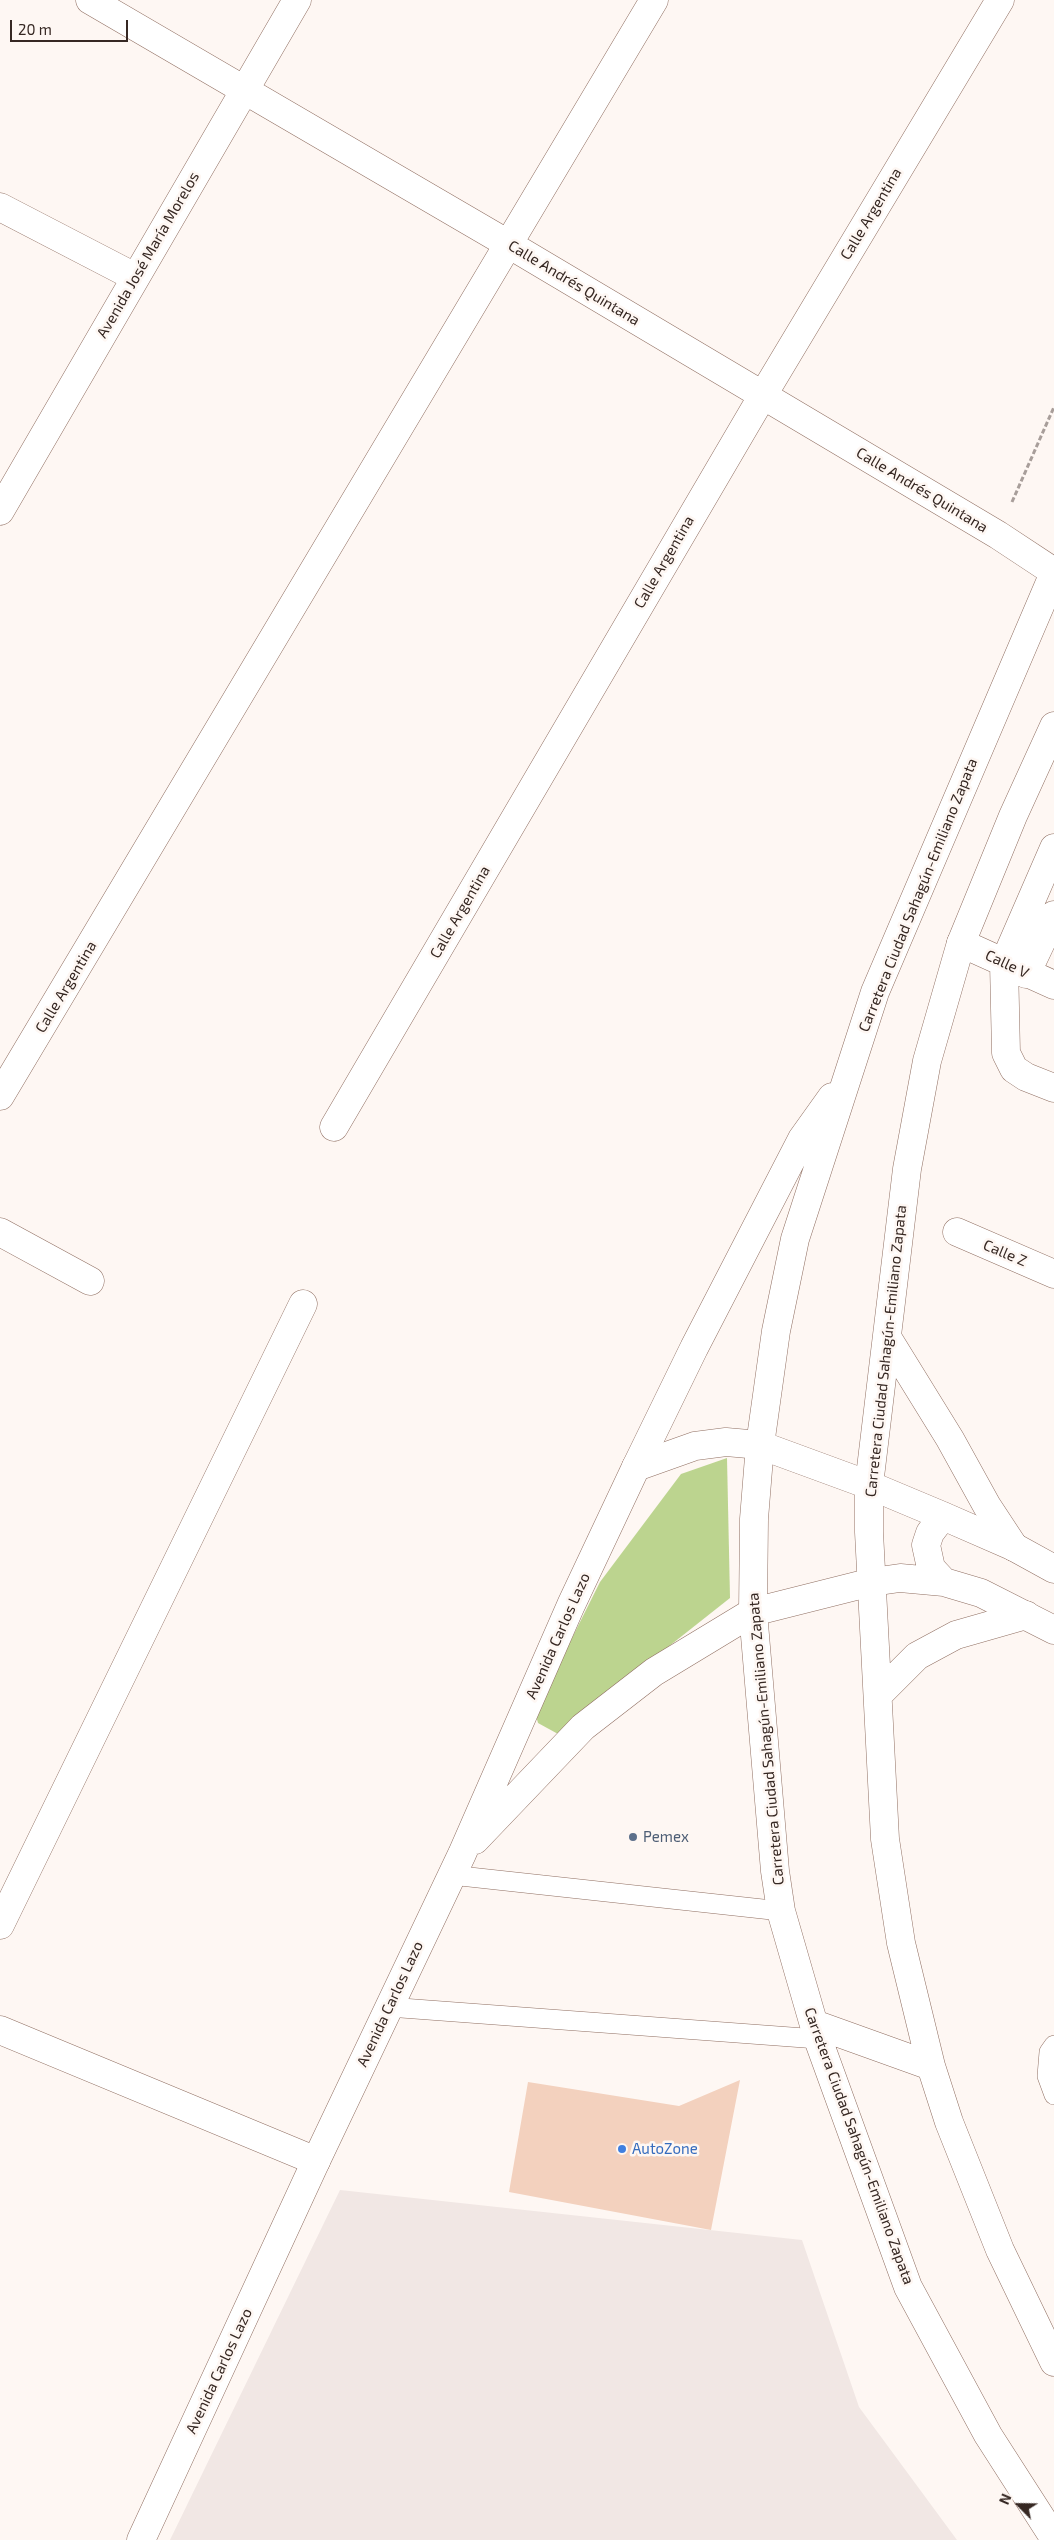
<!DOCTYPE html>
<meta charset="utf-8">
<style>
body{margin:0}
#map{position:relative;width:1054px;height:2540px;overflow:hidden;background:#fef7f3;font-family:"Exo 2",sans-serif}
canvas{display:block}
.north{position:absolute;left:994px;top:2480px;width:50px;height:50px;-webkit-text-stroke:4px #fef7f3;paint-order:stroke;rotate:293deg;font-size:14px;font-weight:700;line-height:20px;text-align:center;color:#362823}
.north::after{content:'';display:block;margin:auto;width:18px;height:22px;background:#362823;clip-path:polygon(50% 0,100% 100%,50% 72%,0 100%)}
.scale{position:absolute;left:10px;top:20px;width:118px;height:22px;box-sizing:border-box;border:2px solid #362823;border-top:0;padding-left:6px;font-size:15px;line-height:18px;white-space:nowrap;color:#362823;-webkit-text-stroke:4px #fef7f3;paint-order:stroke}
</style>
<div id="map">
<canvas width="1054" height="2540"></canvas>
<div class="north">N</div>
<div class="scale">20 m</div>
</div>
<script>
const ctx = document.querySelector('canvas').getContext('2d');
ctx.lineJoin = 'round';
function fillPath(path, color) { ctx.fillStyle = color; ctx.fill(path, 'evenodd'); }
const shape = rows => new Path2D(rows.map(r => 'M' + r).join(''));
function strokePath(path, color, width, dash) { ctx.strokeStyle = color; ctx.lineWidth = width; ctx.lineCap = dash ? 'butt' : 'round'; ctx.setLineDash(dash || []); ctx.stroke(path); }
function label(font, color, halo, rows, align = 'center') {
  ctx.font = font + ' "Exo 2",sans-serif'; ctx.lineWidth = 5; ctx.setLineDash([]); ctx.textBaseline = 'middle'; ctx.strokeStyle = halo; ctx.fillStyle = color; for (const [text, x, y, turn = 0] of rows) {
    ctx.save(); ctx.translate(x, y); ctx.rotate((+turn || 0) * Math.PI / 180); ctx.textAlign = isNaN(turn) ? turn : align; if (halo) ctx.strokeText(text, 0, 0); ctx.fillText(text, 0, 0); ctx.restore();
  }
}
fillPath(shape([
 [340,2190,802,2240,859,2407,957,2540,170,2540]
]), '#f1e7e4');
fillPath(shape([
 [727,1458,730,1598,558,1734,538,1723,535,1712,600,1582,681,1474]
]), '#bcd48f');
fillPath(shape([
 [740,2080,711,2230,509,2192,528,2082,679,2106]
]), '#f3d1be');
const lane = shape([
 [451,1875,781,1911],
 [388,2007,818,2039],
 [1054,2045,1049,2052,1047,2076,1054,2095]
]);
const street = shape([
 [90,0,510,245,998,535,1054,572],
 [0,207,135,277],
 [0,511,297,0],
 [1054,848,1004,963,1006,1053,1014,1069,1026,1077,1054,1088],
 [961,943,1054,985],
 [1026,974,1054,915],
 [0,1096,654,0],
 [334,1127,763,395,1000,0],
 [0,1232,90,1281],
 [957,1232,1054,1274],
 [0,1925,303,1304],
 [0,2030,316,2161]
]);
const secondary = shape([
 [943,1516,930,1533,926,1545,931,1568,944,1582],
 [475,1840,583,1727,654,1672,753,1612,872,1582,900,1578,944,1582,981,1593,1054,1630],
 [141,2540,316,2161,462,1854,571,1605,636,1467,695,1446,726,1442,760,1445,869,1485,943,1516,1014,1547,1054,1569]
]);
const primary = shape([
 [1054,573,875,992,795,1239,776,1331,760,1445,754,1519,753,1612,775,1871,781,1911,818,2039,908,2287,988,2435,1054,2538],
 [1054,726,1013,816,961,943,927,1061,907,1169,869,1485,869,1532,885,1839,901,1943,931,2066,949,2122,1000,2250,1054,2362],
 [887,1337,950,1439,987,1506,1014,1547],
 [636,1467,694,1348,802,1139,832,1097],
 [879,1694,917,1656,956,1635,1026,1615],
 [814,2024,931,2066]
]);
strokePath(lane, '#906f62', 20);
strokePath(street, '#906f62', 29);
strokePath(secondary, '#906f62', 29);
strokePath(primary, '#906f62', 29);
strokePath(shape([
 [1012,502,1054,407]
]), '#a89e9a', 3, [5, 2.5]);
strokePath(lane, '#fff', 19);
strokePath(street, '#fff', 28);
strokePath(secondary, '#fff', 28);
strokePath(primary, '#fff', 28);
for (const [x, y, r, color] of [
 [633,1837,5,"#5c6f8a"],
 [622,2149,5,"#3f7fe0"]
]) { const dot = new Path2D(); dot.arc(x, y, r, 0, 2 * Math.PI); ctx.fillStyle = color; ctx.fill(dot); strokePath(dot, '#fef7f3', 2); }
label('15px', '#362823', '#fef7f3', [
 ["Calle Argentina",871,214,-59],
 ["Avenida José María Morelos",148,255,-60],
 ["Calle Andrés Quintana",574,283,31],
 ["Calle Andrés Quintana",922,490,31],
 ["Calle Argentina",664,562,-60],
 ["Carretera Ciudad Sahagún-Emiliano Zapata",918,895,-68],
 ["Calle Argentina",460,912,-60],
 ["Calle V",1007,964,25],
 ["Calle Argentina",66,987,-59],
 ["Calle Z",1005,1253,23],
 ["Carretera Ciudad Sahagún-Emiliano Zapata",886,1351,-84],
 ["Avenida Carlos Lazo",558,1636,-66],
 ["Carretera Ciudad Sahagún-Emiliano Zapata",766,1739,-95],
 ["Avenida Carlos Lazo",390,2004,-65],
 ["Carretera Ciudad Sahagún-Emiliano Zapata",859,2146,70],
 ["Avenida Carlos Lazo",219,2371,-65]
]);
label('15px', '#4e5e75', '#fef7f3', [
 ["Pemex",643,1837]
], 'left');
label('15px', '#366cbe', '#fef7f3', [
 ["AutoZone",632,2149]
], 'left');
</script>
